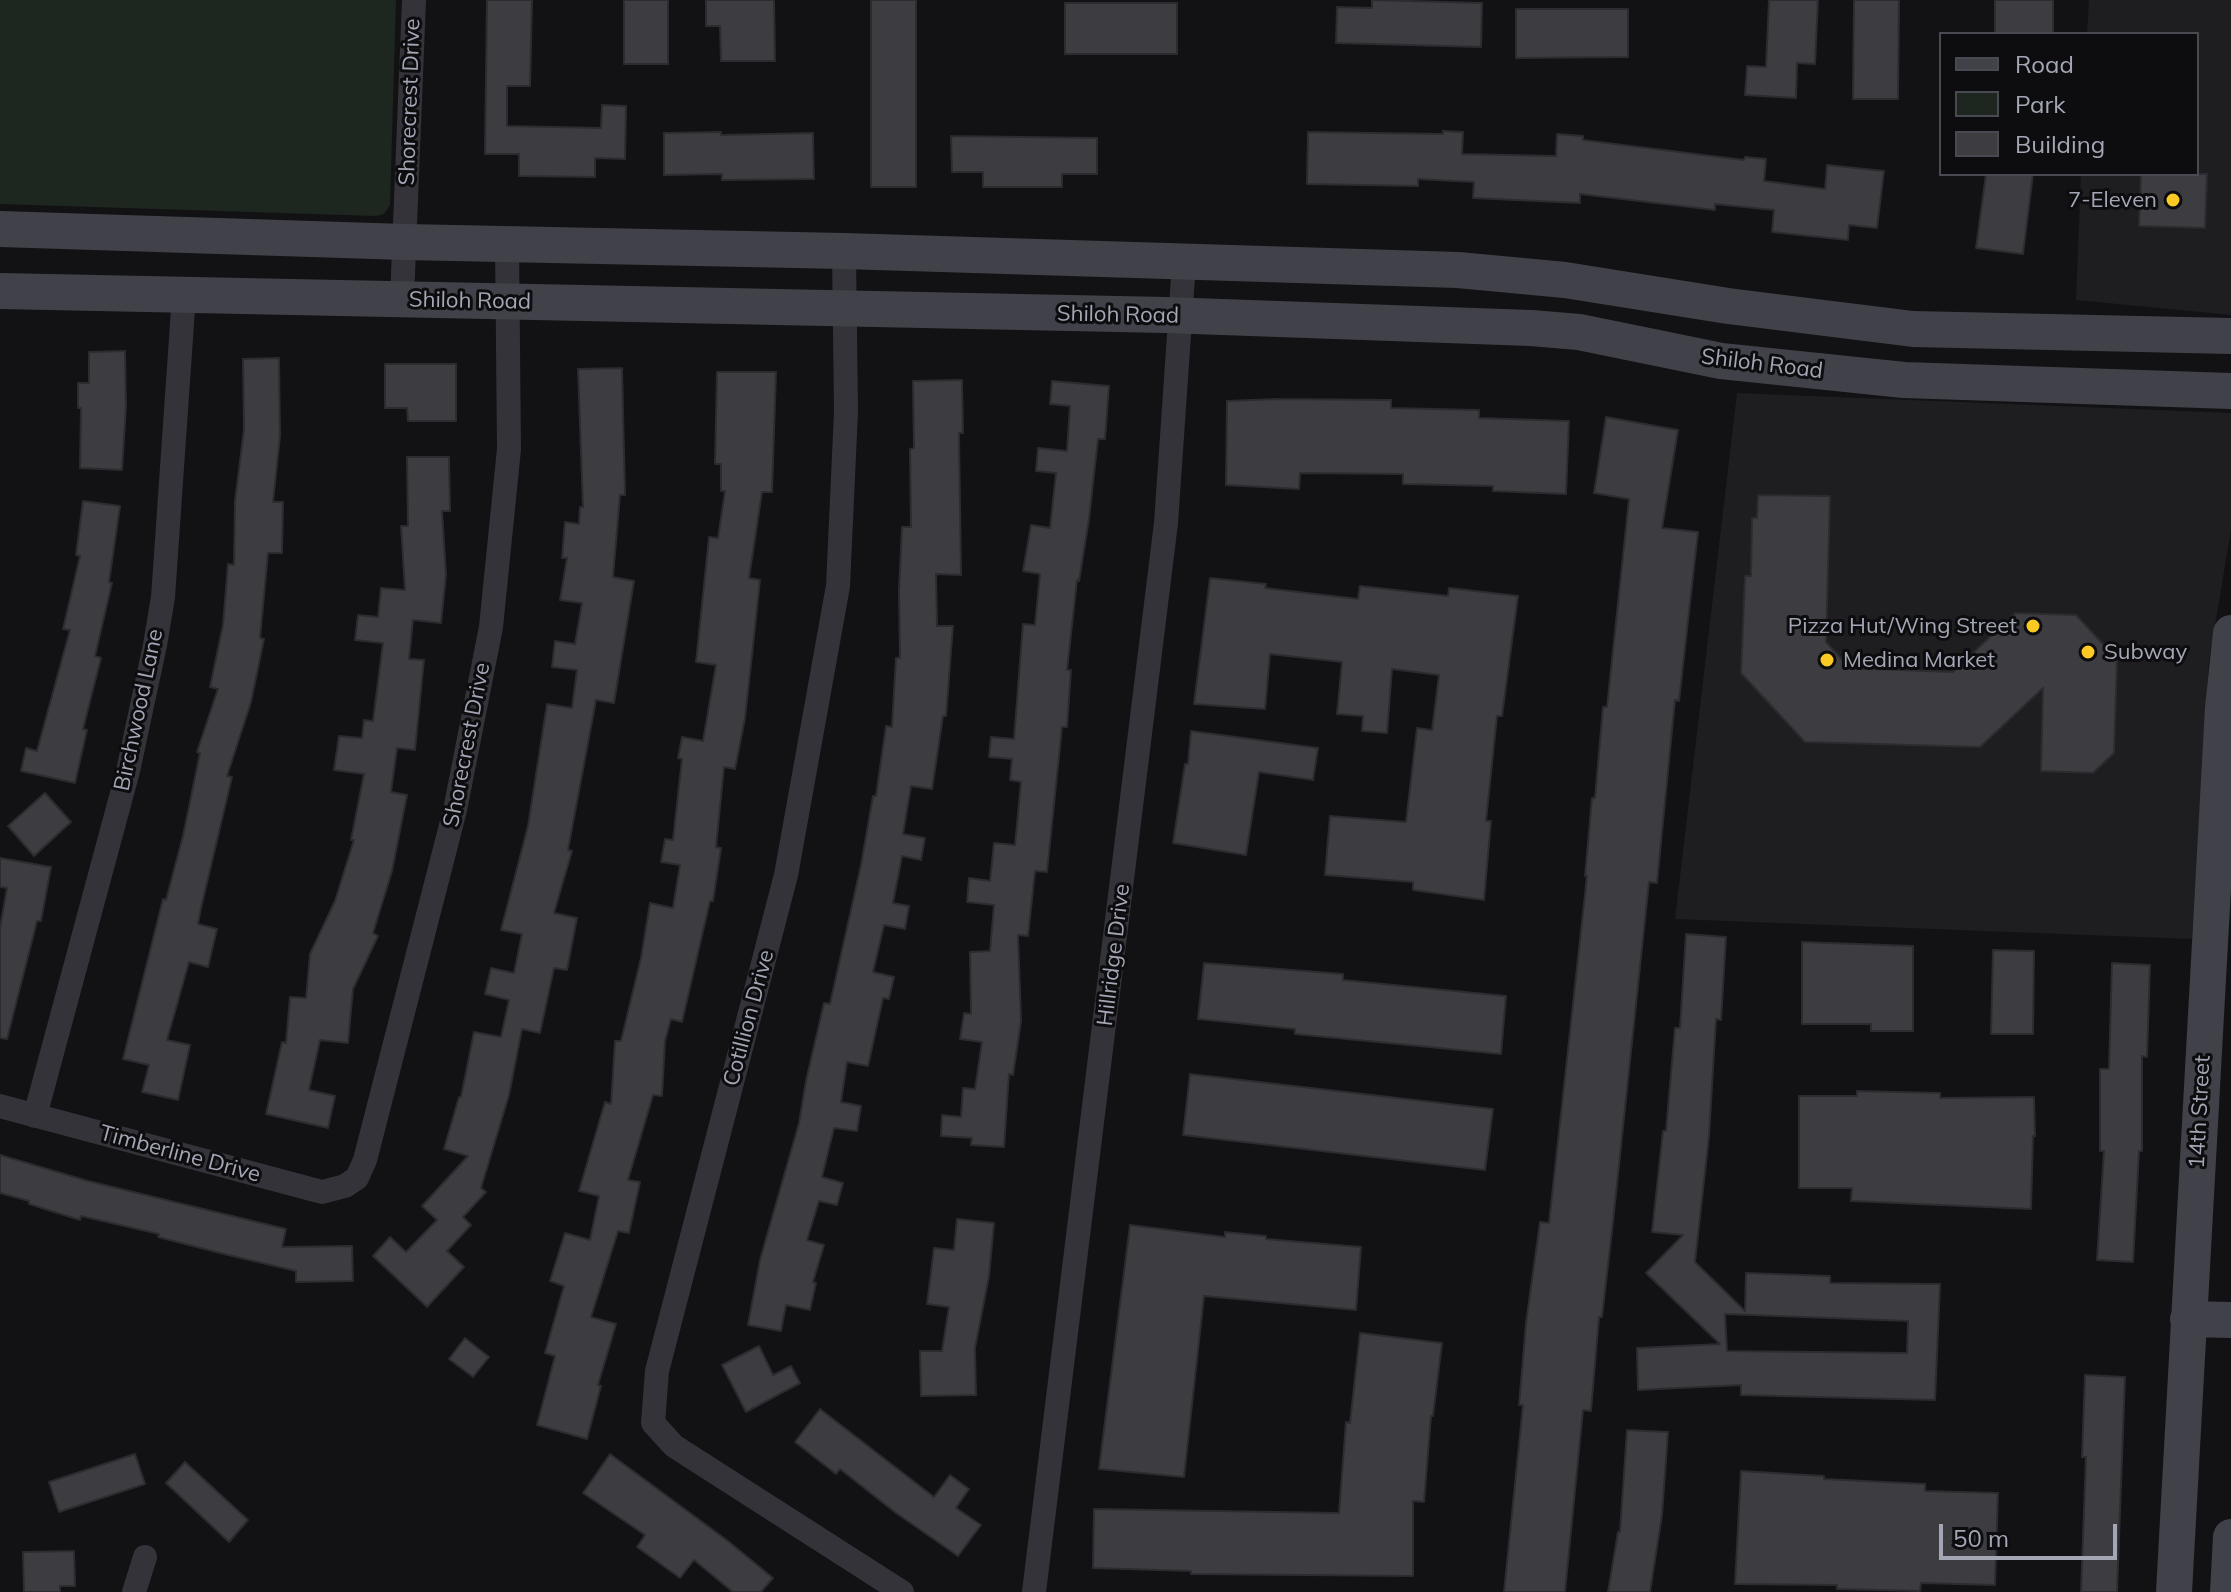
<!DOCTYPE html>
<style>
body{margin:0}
#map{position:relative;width:2231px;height:1592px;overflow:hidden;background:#121214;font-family:Mulish,sans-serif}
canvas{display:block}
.legend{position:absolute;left:1939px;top:32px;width:260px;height:144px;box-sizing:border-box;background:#0d0d0f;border:2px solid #494a51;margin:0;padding:10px 14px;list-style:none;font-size:24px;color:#a3a6b5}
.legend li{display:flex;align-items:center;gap:16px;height:40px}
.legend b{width:40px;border:2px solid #494a51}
.scale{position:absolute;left:1939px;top:1524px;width:178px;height:36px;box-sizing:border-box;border:4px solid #a3a6b5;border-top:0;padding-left:10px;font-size:24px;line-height:28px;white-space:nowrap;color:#a3a6b5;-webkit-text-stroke:6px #0d0d0f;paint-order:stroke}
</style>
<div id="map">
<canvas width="2231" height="1592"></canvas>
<ul class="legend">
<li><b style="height:10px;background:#414249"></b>Road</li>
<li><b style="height:22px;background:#1e2620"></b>Park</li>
<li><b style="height:22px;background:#3c3c41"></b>Building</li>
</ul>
<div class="scale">50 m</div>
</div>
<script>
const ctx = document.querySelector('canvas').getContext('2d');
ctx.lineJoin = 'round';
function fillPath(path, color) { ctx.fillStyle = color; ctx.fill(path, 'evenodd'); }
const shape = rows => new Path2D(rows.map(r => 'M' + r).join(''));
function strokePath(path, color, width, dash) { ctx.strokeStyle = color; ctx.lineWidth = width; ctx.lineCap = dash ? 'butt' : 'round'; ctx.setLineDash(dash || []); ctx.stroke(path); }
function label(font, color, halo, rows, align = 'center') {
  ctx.font = font + ' Mulish,sans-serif'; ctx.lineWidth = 6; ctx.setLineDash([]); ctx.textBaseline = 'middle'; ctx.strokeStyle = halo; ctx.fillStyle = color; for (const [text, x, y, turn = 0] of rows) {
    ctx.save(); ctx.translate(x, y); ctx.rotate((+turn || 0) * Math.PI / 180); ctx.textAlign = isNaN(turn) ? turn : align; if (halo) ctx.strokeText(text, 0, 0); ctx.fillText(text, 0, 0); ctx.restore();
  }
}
fillPath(shape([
 [2089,0,2231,0,2231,315,2076,300,2081,174,2197,174,2197,34,2087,34],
 [1737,393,2231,413,2231,530,2209,661,2192,939,1675,919]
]), '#1e1e21');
fillPath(shape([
 [0,0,396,0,390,205,384,214,376,216,0,204]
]), '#1e2620');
const building = shape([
 [487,0,532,0,530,86,507,86,507,126,601,128,602,105,626,106,625,159,595,158,595,177,519,176,519,154,485,154,487,0],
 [624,0,668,0,668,64,624,64,624,0],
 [706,0,774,0,775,61,721,61,720,26,706,26,706,0],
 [871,0,916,0,916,187,871,187,871,0],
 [1372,0,1482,3,1481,47,1336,43,1337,7,1372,8,1372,0],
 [1769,0,1818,0,1815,64,1797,63,1796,98,1745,95,1747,66,1766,67,1769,0],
 [1854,0,1899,0,1898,99,1853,99,1854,0],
 [1995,0,2053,0,2053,34,1995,34,1995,0],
 [1065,3,1177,3,1177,54,1065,54,1065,3],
 [1516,9,1628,9,1628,57,1516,58,1516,9],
 [1443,131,1463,132,1462,154,1556,156,1557,134,1583,136,1583,140,1744,160,1745,157,1766,159,1764,181,1825,189,1827,165,1884,171,1877,228,1849,225,1848,240,1772,232,1774,210,1715,204,1715,210,1580,194,1580,203,1473,198,1474,182,1418,179,1418,186,1307,184,1308,132,1443,134,1443,131],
 [721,132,721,135,813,133,814,179,722,180,722,174,664,175,664,133,721,132],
 [951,136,1097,138,1097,174,1062,174,1062,187,983,187,983,172,952,172,951,136],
 [1986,174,2033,174,2023,254,1976,248,1986,174],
 [2141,174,2207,174,2205,228,2139,226,2141,174],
 [125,351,126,407,122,470,80,468,81,408,78,408,78,383,89,383,89,352,125,351],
 [279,358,280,436,273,502,283,502,282,553,268,553,260,638,264,639,251,702,227,776,232,777,201,908,198,924,217,929,208,967,189,962,167,1040,190,1045,178,1100,142,1092,149,1065,123,1059,163,899,166,900,183,836,200,753,197,752,218,689,210,687,223,625,228,564,234,565,235,501,244,429,243,359,279,358],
 [385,364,456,364,456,421,408,421,407,408,385,408,385,364],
 [622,368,625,495,620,495,613,577,634,581,614,703,596,700,568,850,572,851,554,913,577,918,567,970,554,968,540,1033,522,1029,509,1095,481,1188,486,1192,463,1217,471,1225,447,1251,464,1267,427,1307,373,1256,390,1237,406,1252,437,1220,422,1206,468,1156,444,1149,459,1097,461,1097,474,1032,501,1037,509,1000,485,994,491,968,514,973,522,934,501,930,528,826,547,704,572,708,577,670,552,667,555,641,575,644,582,603,560,600,567,558,562,558,565,522,579,524,580,507,583,507,578,369,622,368],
 [717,372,776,372,772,492,762,492,749,578,760,580,753,646,745,718,735,769,724,767,716,847,721,848,713,901,710,901,682,1022,671,1019,665,1041,662,1096,653,1095,628,1180,640,1182,629,1233,618,1231,591,1317,616,1324,598,1385,601,1386,587,1439,537,1425,555,1356,545,1353,564,1286,550,1281,565,1233,590,1240,599,1196,579,1191,605,1102,611,1104,615,1041,621,1041,641,958,650,903,673,908,680,865,661,862,665,839,673,840,682,759,678,758,682,737,703,741,716,665,696,662,709,537,718,538,725,491,721,491,721,464,715,464,717,372],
 [962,380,963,433,959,433,961,575,936,574,937,626,953,626,946,716,943,716,932,789,911,786,903,834,925,838,921,860,902,856,893,903,909,906,905,929,884,925,873,972,894,977,889,999,883,998,868,1066,847,1062,841,1102,861,1106,857,1131,834,1128,822,1177,843,1183,837,1205,819,1201,807,1240,824,1245,813,1282,816,1283,810,1310,786,1305,781,1331,748,1325,760,1260,799,1123,806,1081,824,1003,830,1004,861,865,873,796,876,796,886,726,892,727,896,658,900,658,899,591,902,527,911,527,910,449,914,448,913,381,962,380],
 [1052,381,1109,386,1105,439,1098,439,1089,519,1079,581,1077,580,1067,670,1071,670,1067,727,1062,727,1047,872,1035,871,1028,936,1018,935,1021,1021,1013,1075,1009,1074,1004,1147,971,1145,972,1138,941,1136,942,1115,961,1117,963,1088,975,1089,982,1042,960,1039,964,1013,971,1014,970,952,990,951,994,905,967,902,969,878,990,881,994,843,1015,845,1021,782,1010,780,1012,759,989,757,991,737,1014,739,1023,624,1035,625,1040,574,1023,571,1031,525,1050,528,1056,473,1036,471,1038,448,1067,451,1070,406,1050,404,1052,381],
 [1277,399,1391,400,1391,408,1479,410,1479,418,1569,421,1566,494,1493,491,1493,486,1403,484,1403,474,1300,473,1299,489,1226,485,1227,401,1277,399],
 [1606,417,1678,430,1662,528,1698,532,1679,701,1675,700,1657,883,1649,882,1612,1231,1602,1317,1599,1317,1591,1411,1583,1410,1565,1592,1504,1592,1523,1405,1519,1405,1526,1323,1540,1222,1549,1223,1587,876,1585,876,1592,798,1595,798,1603,707,1607,707,1629,499,1594,493,1606,417],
 [407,457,449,457,450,511,442,511,446,575,441,623,413,620,409,659,424,660,415,750,397,748,391,792,407,795,392,871,373,933,378,936,353,989,348,1043,320,1040,309,1090,335,1096,328,1128,266,1114,282,1042,286,1043,290,997,306,998,310,954,335,901,354,840,351,840,364,774,334,770,339,736,362,738,364,720,373,721,383,643,355,640,358,615,378,617,381,588,405,590,401,526,408,526,407,457],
 [1758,495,1830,496,1826,642,1850,668,1953,672,2015,613,2076,615,2117,659,2114,753,2093,773,2041,771,2043,688,1980,747,1805,742,1741,673,1745,576,1751,576,1752,518,1757,518,1758,495],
 [83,501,120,506,109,582,112,583,95,656,101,658,83,729,87,730,75,783,21,771,26,748,37,751,70,630,63,629,80,556,76,555,83,501],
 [1210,578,1266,584,1265,588,1358,599,1360,586,1448,596,1449,588,1518,596,1502,716,1497,716,1486,821,1491,821,1484,900,1413,890,1413,882,1325,875,1330,816,1406,822,1417,728,1432,730,1439,675,1392,669,1387,733,1362,731,1363,716,1337,714,1342,662,1270,654,1265,709,1194,704,1210,578],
 [1191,731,1318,748,1313,780,1259,772,1246,855,1173,843,1185,764,1188,764,1191,731],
 [45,793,71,822,34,856,8,826,45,793],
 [0,858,51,867,41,921,37,921,7,1039,0,1038,0,928,7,888,0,887,0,858],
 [1686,934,1726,937,1721,1020,1716,1019,1709,1136,1695,1262,1745,1311,1746,1273,1830,1276,1830,1283,1940,1284,1935,1400,1741,1395,1741,1385,1638,1390,1637,1348,1720,1344,1646,1273,1683,1235,1652,1232,1663,1131,1666,1131,1675,1028,1680,1028,1686,934],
 [1725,1314,1908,1321,1907,1353,1727,1351,1725,1314],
 [1802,942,1913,946,1913,1031,1871,1031,1871,1024,1802,1024,1802,942],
 [1993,950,2034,951,2033,1034,1991,1034,1993,950],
 [1204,963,1343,974,1343,980,1506,996,1501,1054,1295,1034,1295,1029,1198,1019,1204,963],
 [2112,963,2150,965,2147,1057,2142,1056,2142,1151,2139,1151,2133,1262,2097,1260,2104,1151,2100,1151,2100,1069,2109,1069,2112,963],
 [1190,1074,1493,1109,1485,1170,1183,1135,1190,1074],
 [1857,1091,1940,1093,1940,1098,2034,1097,2035,1136,2033,1136,2031,1209,1851,1201,1852,1188,1799,1188,1799,1096,1857,1096,1857,1091],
 [0,1155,88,1181,286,1229,282,1247,352,1246,353,1281,296,1282,296,1271,224,1254,158,1237,159,1234,81,1216,80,1220,29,1204,29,1201,0,1193,0,1155],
 [957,1219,994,1223,989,1276,975,1348,976,1395,921,1396,920,1351,942,1351,949,1307,927,1304,934,1248,954,1250,957,1219],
 [1130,1225,1225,1237,1225,1232,1266,1236,1266,1239,1361,1247,1356,1310,1204,1296,1184,1477,1099,1469,1130,1225],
 [1360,1333,1442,1343,1433,1416,1431,1416,1424,1502,1413,1501,1413,1576,1191,1574,1191,1571,1093,1568,1094,1509,1339,1513,1346,1422,1350,1423,1360,1333],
 [465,1338,489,1357,473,1377,449,1359,465,1338],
 [759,1346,773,1375,791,1366,800,1383,746,1412,722,1365,759,1346],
 [2085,1375,2125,1377,2117,1592,2081,1592,2086,1457,2082,1457,2085,1375],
 [820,1409,934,1497,950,1475,969,1489,956,1508,981,1525,958,1556,896,1513,840,1469,836,1474,795,1442,820,1409],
 [1627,1430,1668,1432,1662,1515,1650,1592,1608,1592,1618,1532,1620,1532,1627,1430],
 [135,1454,145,1484,59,1512,49,1482,135,1454],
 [610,1454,728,1541,773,1578,761,1592,733,1592,694,1560,680,1578,637,1547,645,1535,583,1493,610,1454],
 [185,1462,248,1520,229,1542,166,1483,185,1462],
 [1741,1471,1824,1476,1824,1479,1925,1484,1925,1491,1998,1493,1995,1585,1921,1583,1920,1591,1837,1589,1837,1585,1735,1584,1741,1471],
 [74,1551,75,1586,60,1586,60,1592,24,1592,23,1552,74,1551]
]);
fillPath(building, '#3c3c41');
strokePath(building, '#2c2c30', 2);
strokePath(shape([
 [844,251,846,412,838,586,786,875,657,1371,653,1423,674,1446,902,1592],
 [402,299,414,0],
 [0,1106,322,1192,345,1186,357,1178,365,1160,455,810,491,627,509,449,507,242],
 [35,1116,128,771,155,645,163,597,184,295],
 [134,1592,145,1557],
 [1034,1592,1166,523,1184,263]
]), '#333339', 24);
strokePath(shape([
 [0,229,405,242,844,251,1458,270,1565,280,1728,306,1913,329,2231,336],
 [0,291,1166,315,1531,328,1579,332,1721,361,1904,380,2231,391],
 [2188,1319,2231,1320],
 [2174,1592,2223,708,2231,633],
 [2228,1592,2231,1537]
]), '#414249', 36);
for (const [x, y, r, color] of [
 [2173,200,8,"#fac924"],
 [2033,626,8,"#fac924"],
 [2088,652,8,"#fac924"],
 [1827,660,8,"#fac924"]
]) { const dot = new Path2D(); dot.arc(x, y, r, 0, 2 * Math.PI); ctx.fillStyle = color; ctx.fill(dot); strokePath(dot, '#0d0d0f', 3); }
label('22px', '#a3a6b5', '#0d0d0f', [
 ["Shorecrest Drive",410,102,-88],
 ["Shiloh Road",470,301,1],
 ["Shiloh Road",1118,315,1],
 ["Shiloh Road",1762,364,7],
 ["Birchwood Lane",139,710,-78],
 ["Shorecrest Drive",467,745,-79],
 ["Hillridge Drive",1114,955,-83],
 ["Cotillion Drive",749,1018,-75],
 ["14th Street",2200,1112,-87],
 ["Timberline Drive",180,1154,15]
]);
label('22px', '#a3a6b5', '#0d0d0f', [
 ["7-Eleven",2157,200],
 ["Pizza Hut/Wing Street",2017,626],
 ["Subway",2104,652,"left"],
 ["Medina Market",1843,660,"left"]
], 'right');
</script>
